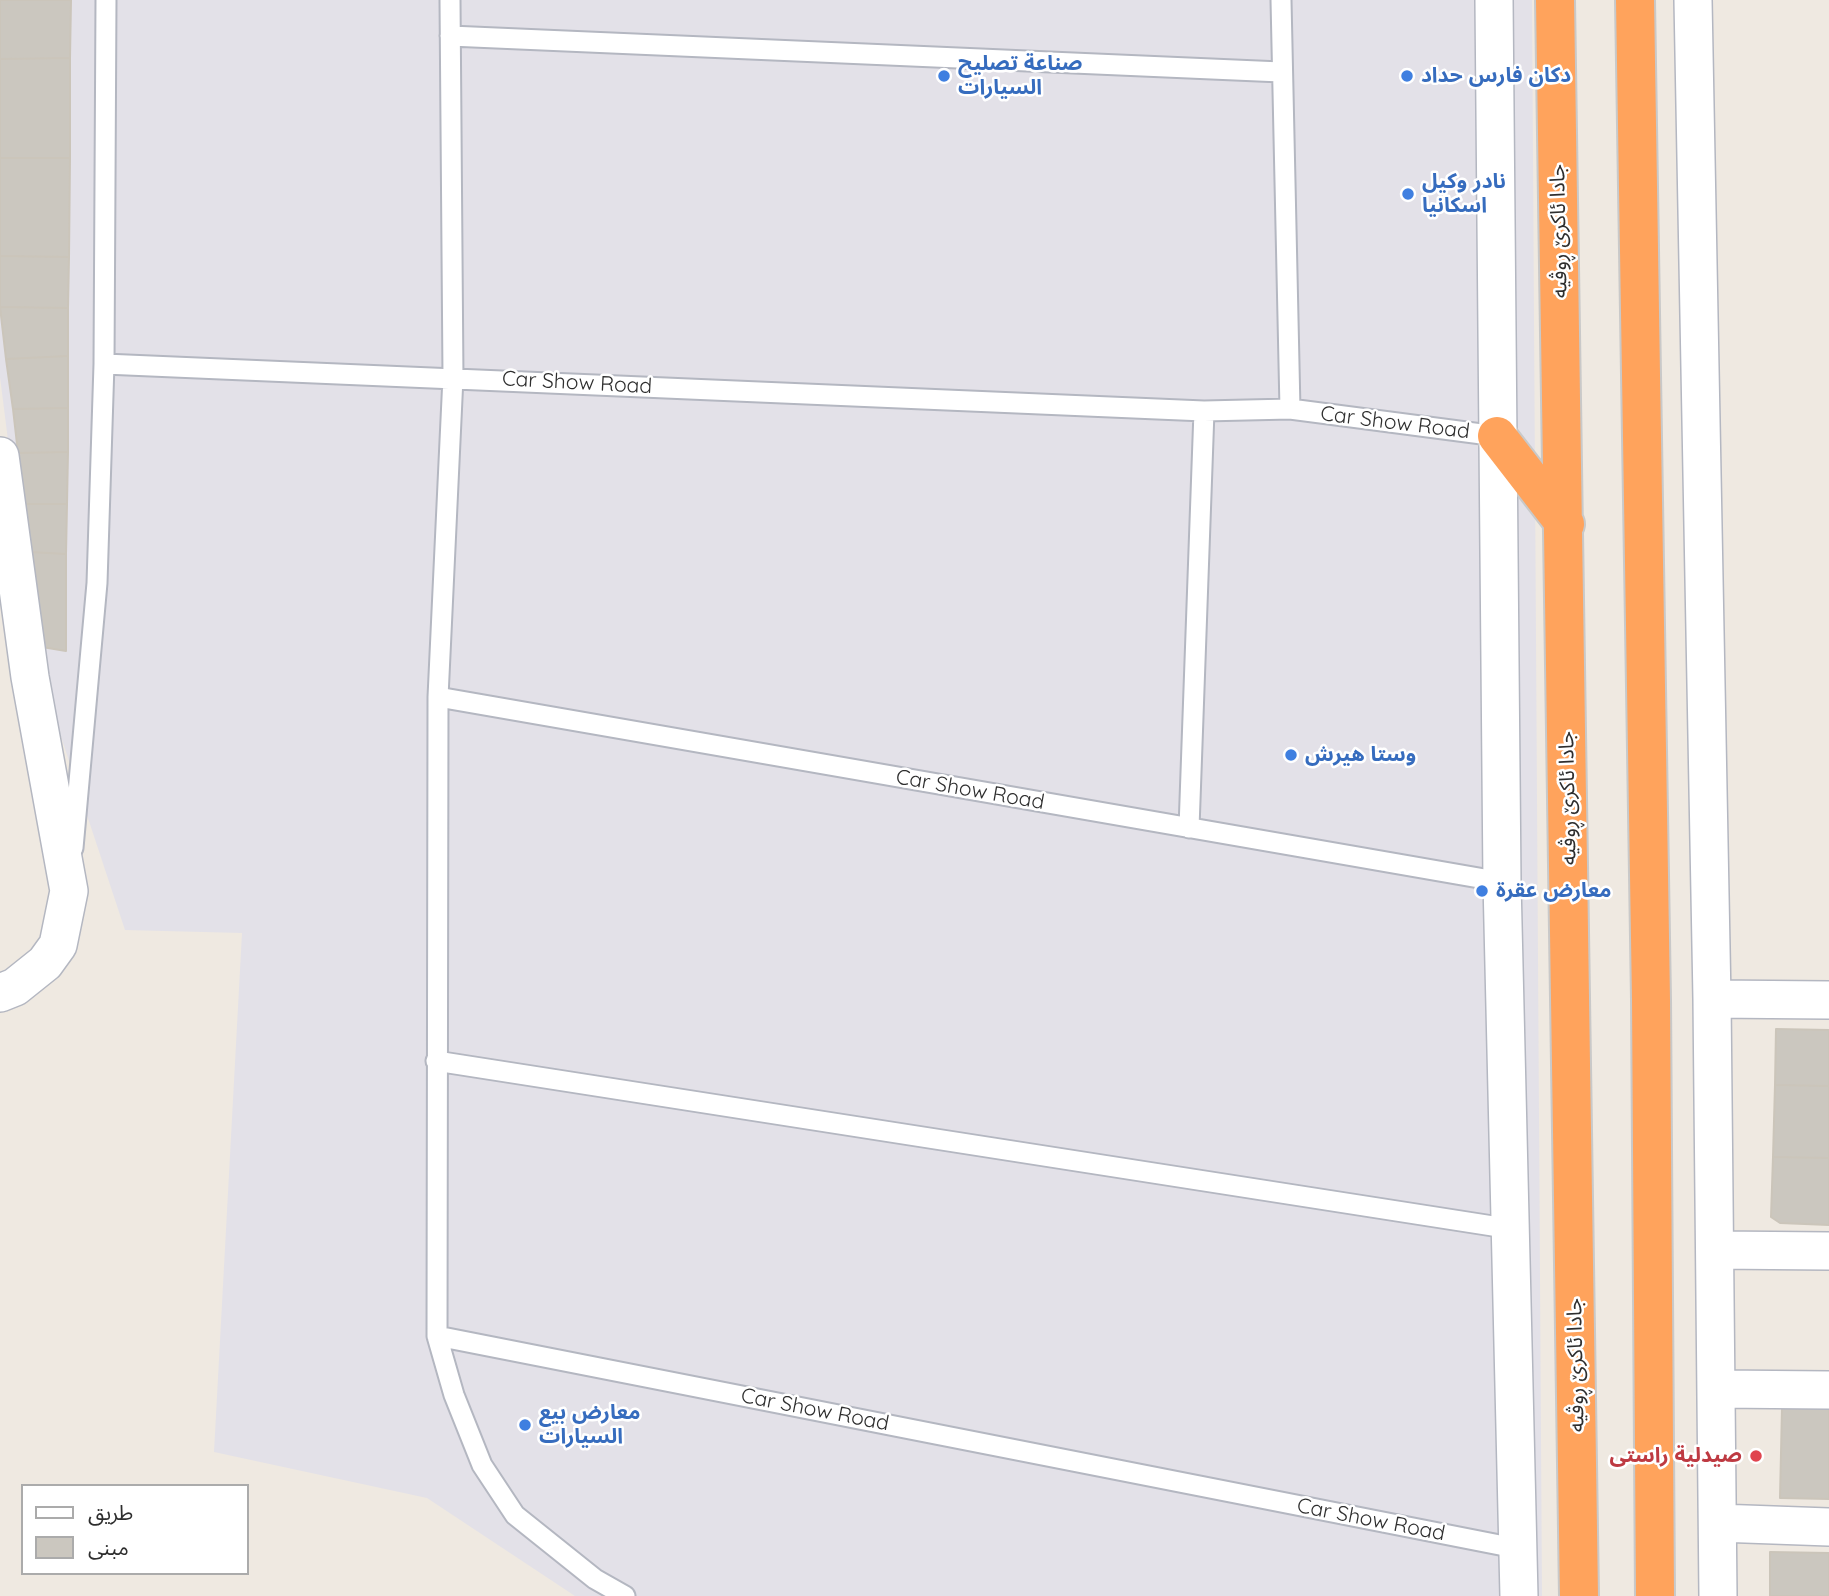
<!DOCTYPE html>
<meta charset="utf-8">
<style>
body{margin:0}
#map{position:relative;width:1829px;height:1596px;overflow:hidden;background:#efe9e1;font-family:Quicksand,"Noto Sans Arabic",sans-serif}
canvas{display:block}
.legend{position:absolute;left:21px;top:1484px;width:228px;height:91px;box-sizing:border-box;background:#fff;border:2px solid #ababab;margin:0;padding:9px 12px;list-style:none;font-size:21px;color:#2e2e2e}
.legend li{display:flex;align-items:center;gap:14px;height:35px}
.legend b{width:35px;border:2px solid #ababab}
</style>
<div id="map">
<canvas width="1829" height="1596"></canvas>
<ul class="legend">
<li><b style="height:9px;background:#fff"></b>طريق</li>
<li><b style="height:19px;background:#cbc7bf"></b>مبنى</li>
</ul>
</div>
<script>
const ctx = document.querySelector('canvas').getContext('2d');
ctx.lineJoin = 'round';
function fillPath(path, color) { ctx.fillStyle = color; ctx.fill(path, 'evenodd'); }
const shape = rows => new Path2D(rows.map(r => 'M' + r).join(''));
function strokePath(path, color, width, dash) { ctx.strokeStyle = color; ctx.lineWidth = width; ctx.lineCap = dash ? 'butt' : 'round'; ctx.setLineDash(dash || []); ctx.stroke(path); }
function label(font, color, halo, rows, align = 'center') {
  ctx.font = font + ' Quicksand,"Noto Sans Arabic",sans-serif'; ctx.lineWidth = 5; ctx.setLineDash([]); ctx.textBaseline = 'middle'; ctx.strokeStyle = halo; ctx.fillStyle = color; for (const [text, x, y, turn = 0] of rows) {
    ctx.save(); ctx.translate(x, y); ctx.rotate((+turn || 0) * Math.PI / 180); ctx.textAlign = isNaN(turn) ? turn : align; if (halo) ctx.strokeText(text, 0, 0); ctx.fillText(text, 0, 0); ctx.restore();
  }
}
fillPath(shape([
 [0,0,1532,0,1542,1596,575,1596,427,1498,214,1452,242,933,125,930,36,661,0,377]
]), '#e3e1e8');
const building = shape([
 [0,0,71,0,70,58,0,59,0,0],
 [70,58,70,158,0,158,0,59,70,58],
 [0,158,70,158,69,257,0,256,0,158],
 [0,256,69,257,68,308,0,307,0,256],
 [0,307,68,308,68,356,6,359,0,307],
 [68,356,68,408,13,409,6,359,68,356],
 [68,408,68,452,18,453,13,409,68,408],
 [68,452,67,504,24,504,18,453,68,452],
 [24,504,67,504,66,554,30,552,24,504],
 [30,552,66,554,66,651,42,647,30,552],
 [1776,1029,1829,1030,1829,1086,1775,1085,1776,1029],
 [1775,1085,1829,1086,1829,1158,1773,1157,1775,1085],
 [1773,1157,1829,1158,1829,1225,1780,1223,1771,1217,1773,1157],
 [1782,1408,1829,1409,1829,1499,1780,1498,1782,1408],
 [1770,1552,1829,1553,1829,1596,1770,1596,1770,1552]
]);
fillPath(building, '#cbc7bf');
strokePath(building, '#cbc5ba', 2);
const lane = shape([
 [450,0,453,377,438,697,437,1336,454,1395,482,1465,515,1515,595,1579,625,1596],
 [1281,0,1290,409],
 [450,36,1281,72],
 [104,364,1204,411,1290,409,1497,436],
 [438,697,1502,882],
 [1189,828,1204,411],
 [73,848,97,583,104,364,106,0],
 [436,1061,1512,1229],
 [437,1336,1520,1549]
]);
const street = shape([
 [1494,0,1502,882,1519,1596],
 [1693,0,1712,999,1718,1596],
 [0,456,30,677,69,891,58,945,45,963,15,987,0,993],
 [1712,999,1829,1000],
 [1715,1250,1829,1251],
 [1718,1389,1829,1390],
 [1718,1523,1829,1527]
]);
const highway = shape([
 [1555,0,1579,1596],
 [1635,0,1651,999,1655,1596],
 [1497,436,1565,524]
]);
strokePath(lane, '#b4b7c1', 23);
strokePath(street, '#b4b7c1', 40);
strokePath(highway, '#c9c9c9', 42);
strokePath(lane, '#fff', 19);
strokePath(street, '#fff', 37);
strokePath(highway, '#ffa35c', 38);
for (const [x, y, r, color] of [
 [944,76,7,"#3f7fe0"],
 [1407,76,7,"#3f7fe0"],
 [1408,194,7,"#3f7fe0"],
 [1291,755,7,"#3f7fe0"],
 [1482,891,7,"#3f7fe0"],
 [525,1425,7,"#3f7fe0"],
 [1756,1456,7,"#e0444e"]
]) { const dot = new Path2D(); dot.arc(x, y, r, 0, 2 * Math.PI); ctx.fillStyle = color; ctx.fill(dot); strokePath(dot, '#fff', 2.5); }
label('bold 21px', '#366cbe', '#fff', [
 ["صناعة تصليح",958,64],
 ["السيارات",958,88],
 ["دكان فارس حداد",1421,76],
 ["نادر وكيل",1422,182],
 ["اسكانيا",1422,206],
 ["وستا هيرش",1305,755],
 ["معارض عقرة",1496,891],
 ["معارض بيع",539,1413],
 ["السيارات",539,1437]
], 'left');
label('21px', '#2e2e2e', '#fff', [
 ["جادا ئاکرێ ڕوڤیە",1559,231,-91],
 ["Car Show Road",577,383,3],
 ["Car Show Road",1395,423,7],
 ["Car Show Road",970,790,10],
 ["جادا ئاکرێ ڕوڤیە",1568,798,-91],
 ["جادا ئاکرێ ڕوڤیە",1576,1365,-91],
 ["Car Show Road",815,1410,11],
 ["Car Show Road",1371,1520,11]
]);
label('bold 21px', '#be3a42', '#fff', [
 ["صيدلية راستى",1742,1456]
], 'right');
</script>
